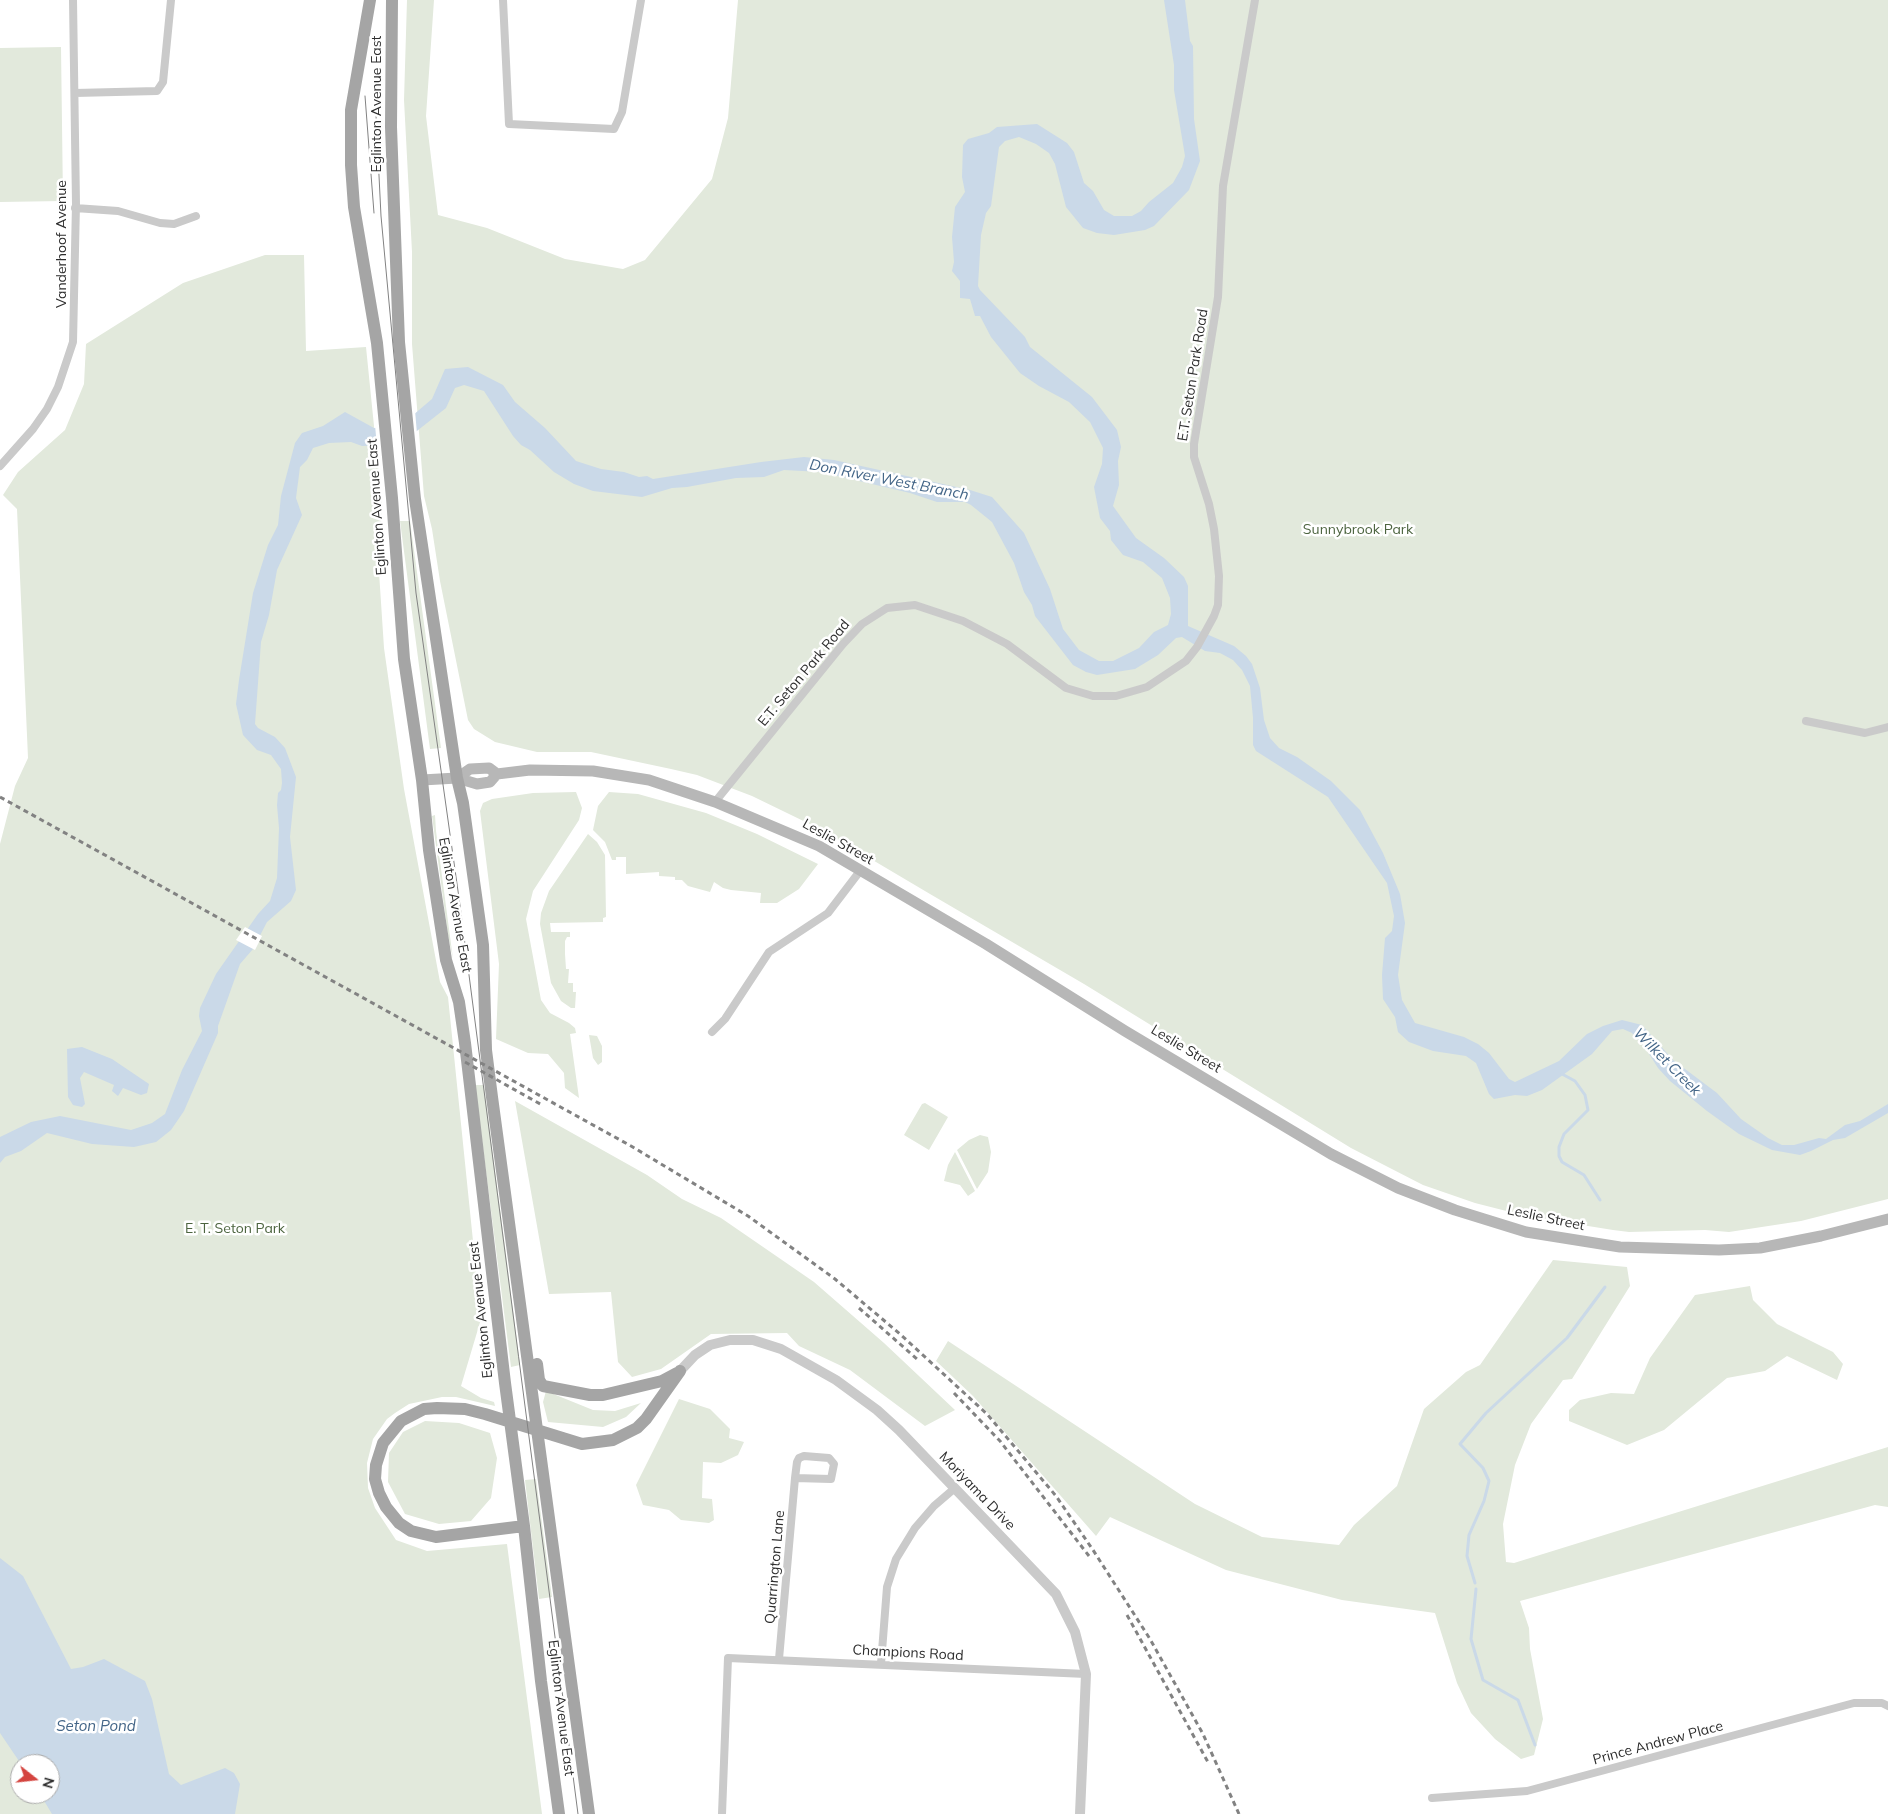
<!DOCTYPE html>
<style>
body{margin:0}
#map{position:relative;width:1888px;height:1814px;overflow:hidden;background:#fff;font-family:Mulish,sans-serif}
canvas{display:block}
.north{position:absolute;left:10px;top:1754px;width:50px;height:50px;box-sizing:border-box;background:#fff;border:1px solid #ababab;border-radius:50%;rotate:106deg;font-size:14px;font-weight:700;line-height:20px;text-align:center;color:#2d2d2d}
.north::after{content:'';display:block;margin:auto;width:18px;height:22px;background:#d4443f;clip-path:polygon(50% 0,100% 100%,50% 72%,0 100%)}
</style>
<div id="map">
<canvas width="1888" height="1814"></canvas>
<div class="north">N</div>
</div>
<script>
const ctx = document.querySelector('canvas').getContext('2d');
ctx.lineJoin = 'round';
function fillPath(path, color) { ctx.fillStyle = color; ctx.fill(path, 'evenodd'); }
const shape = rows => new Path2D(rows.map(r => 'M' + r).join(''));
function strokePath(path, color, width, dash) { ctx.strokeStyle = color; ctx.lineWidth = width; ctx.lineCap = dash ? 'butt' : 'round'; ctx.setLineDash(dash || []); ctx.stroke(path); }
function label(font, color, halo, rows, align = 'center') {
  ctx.font = font + ' Mulish,sans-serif'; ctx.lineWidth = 5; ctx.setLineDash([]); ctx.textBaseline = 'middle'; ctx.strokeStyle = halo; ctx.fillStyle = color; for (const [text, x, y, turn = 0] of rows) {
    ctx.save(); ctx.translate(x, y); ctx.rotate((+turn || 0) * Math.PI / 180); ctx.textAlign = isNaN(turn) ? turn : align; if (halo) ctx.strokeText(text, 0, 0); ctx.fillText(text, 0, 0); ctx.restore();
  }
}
fillPath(shape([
 [407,0,434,0,426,116,438,215,487,228,565,259,623,269,645,260,712,179,728,118,738,0,1888,0,1888,1199,1801,1221,1729,1232,1705,1230,1629,1232,1613,1230,1526,1216,1475,1203,1423,1185,1351,1148,1084,984,930,894,822,830,752,796,697,775,671,769,591,752,537,752,495,742,474,729,468,720,440,581,432,529,424,496,412,344,412,252,404,100],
 [61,47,63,201,0,202,0,48],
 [265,255,304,255,306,351,366,347,382,505,379,572,384,648,404,789,440,982,448,997,481,1319,461,1386,481,1398,494,1402,495,1406,456,1397,442,1397,409,1404,395,1413,387,1419,373,1439,367,1463,368,1488,375,1508,396,1540,427,1551,507,1544,542,1814,0,1814,0,844,15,786,28,758,17,509,3,495,18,472,65,430,84,384,86,344,183,283],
 [20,1764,50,1764,50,1794,20,1794],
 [400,521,410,521,441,748,430,749],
 [576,792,582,808,579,820,533,891,526,919,541,1000,550,1013,569,1023,575,1028,576,1033,570,1034,579,1098,565,1088,564,1073,548,1054,528,1053,496,1039,499,964,480,811,483,803,492,799,533,793],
 [609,792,638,794,706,813,757,834,818,864,799,889,777,903,760,903,761,893,731,890,723,888,714,882,710,892,688,886,682,880,675,880,675,877,659,876,659,872,626,874,626,857,616,857,616,860,612,860,605,842,593,830,598,806],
 [435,815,436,831,453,959,448,935,432,816],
 [588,834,597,842,605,855,606,917,603,918,603,922,550,923,551,932,570,932,570,937,567,937,565,941,565,954,566,969,569,969,568,983,573,983,573,992,576,992,575,1008,571,1008,561,1001,551,983,540,924,541,913,549,891],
 [589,1035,597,1036,602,1046,602,1062,598,1065,593,1058],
 [475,1085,484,1085,504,1239,520,1365,511,1367],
 [515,1101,647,1175,682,1199,721,1218,814,1282,884,1343,955,1410,925,1426,850,1370,799,1346,787,1333,711,1334,661,1369,632,1377,618,1362,611,1292,549,1294],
 [925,1103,948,1117,929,1150,904,1135,922,1104],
 [980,1135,988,1137,991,1152,988,1172,977,1189,957,1150,969,1140],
 [955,1152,975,1191,968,1196,960,1185,944,1181,948,1165],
 [1553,1260,1627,1267,1630,1286,1572,1379,1563,1380,1531,1424,1515,1465,1503,1524,1506,1562,1514,1563,1888,1447,1888,1507,1875,1505,1520,1601,1529,1628,1530,1649,1543,1719,1534,1755,1521,1759,1495,1739,1471,1713,1457,1683,1435,1613,1342,1600,1226,1570,1110,1517,1096,1536,973,1396,936,1361,948,1341,1195,1504,1262,1537,1339,1545,1354,1525,1397,1486,1424,1409,1466,1372,1480,1365],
 [1750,1286,1753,1300,1777,1324,1833,1352,1843,1364,1837,1380,1787,1356,1765,1371,1727,1378,1664,1430,1627,1445,1569,1421,1569,1410,1580,1400,1611,1393,1634,1394,1650,1358,1695,1295],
 [546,1391,593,1410,615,1411,641,1403,626,1417,603,1427,548,1422,543,1402],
 [679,1399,710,1409,730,1429,729,1438,744,1442,738,1455,721,1463,703,1462,702,1498,712,1499,714,1520,709,1523,681,1520,669,1510,643,1505,636,1485],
 [425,1421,459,1423,490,1433,497,1458,491,1498,471,1521,439,1524,405,1514,388,1482,389,1453,403,1432],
 [536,1479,552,1597,539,1599,525,1480]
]), '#e2e9dc');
fillPath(shape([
 [1164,0,1185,0,1190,41,1193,46,1194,119,1200,161,1189,190,1154,226,1145,230,1114,235,1097,233,1083,228,1066,207,1055,164,1049,153,1036,144,1019,137,1005,141,999,147,991,206,986,213,981,235,978,286,980,290,1025,337,1030,347,1092,397,1117,430,1121,447,1118,461,1119,485,1113,506,1136,538,1164,558,1184,577,1188,586,1188,626,1234,646,1246,656,1252,664,1260,688,1264,720,1270,738,1279,748,1297,757,1331,781,1360,810,1383,853,1400,894,1405,923,1398,975,1402,1000,1415,1023,1464,1037,1478,1044,1489,1053,1509,1079,1515,1082,1559,1061,1587,1034,1603,1026,1622,1020,1642,1025,1673,1060,1717,1093,1741,1119,1768,1138,1782,1145,1794,1145,1819,1138,1826,1139,1845,1125,1860,1121,1888,1104,1888,1113,1845,1138,1833,1140,1811,1151,1800,1155,1772,1150,1739,1134,1707,1111,1670,1081,1658,1068,1644,1046,1632,1033,1623,1029,1612,1031,1592,1054,1542,1090,1527,1096,1515,1095,1494,1099,1489,1094,1476,1063,1466,1056,1433,1051,1409,1042,1398,1032,1395,1017,1383,999,1382,975,1385,938,1392,931,1394,916,1387,883,1328,797,1256,751,1253,745,1253,718,1250,686,1242,670,1233,660,1220,653,1205,651,1182,637,1176,638,1158,655,1135,669,1097,675,1086,672,1073,665,1035,616,1032,605,1024,592,1014,563,992,522,971,505,965,502,937,502,910,493,821,472,784,470,764,477,736,478,687,487,672,488,642,497,593,491,574,484,554,472,530,450,521,445,513,436,484,391,464,385,455,388,446,408,408,438,389,445,362,446,351,442,329,443,313,448,307,460,300,467,296,498,302,515,277,570,269,615,261,642,255,724,258,728,275,737,285,748,296,777,290,837,296,890,291,901,267,922,253,949,240,964,218,1026,218,1033,184,1111,171,1130,156,1142,134,1147,92,1144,47,1133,21,1151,5,1157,0,1163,0,1137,31,1122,60,1116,131,1130,152,1123,165,1114,182,1070,202,1031,199,1016,200,1008,216,974,258,914,270,901,277,878,279,828,277,805,278,793,281,790,282,783,281,769,271,755,257,750,243,735,236,704,239,680,253,593,268,545,278,525,281,496,295,443,302,433,323,426,345,412,374,428,399,427,432,399,445,369,468,367,503,385,515,402,545,428,576,461,601,469,624,472,639,477,647,476,653,479,761,462,804,457,834,460,970,490,992,497,1024,533,1050,589,1063,629,1079,650,1099,661,1113,661,1139,648,1154,632,1168,625,1171,614,1170,598,1162,578,1143,562,1123,555,1111,540,1110,531,1100,518,1094,487,1102,464,1103,448,1090,422,1069,402,1039,386,1020,373,991,337,980,316,975,316,970,299,960,298,960,281,952,271,954,262,952,237,955,207,965,192,962,177,963,145,968,139,989,133,997,127,1037,124,1067,143,1074,152,1084,183,1093,191,1104,210,1114,216,1132,216,1141,211,1149,202,1173,183,1182,167,1185,156,1174,90,1174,65],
 [82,1047,112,1059,149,1084,147,1093,141,1095,123,1088,118,1096,112,1091,114,1085,84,1072,80,1078,85,1104,82,1107,73,1105,68,1097,67,1049],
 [0,1558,23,1576,71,1669,83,1667,104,1659,145,1681,152,1699,169,1774,181,1785,225,1768,234,1773,240,1784,235,1814,52,1814,40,1794,50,1794,50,1764,21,1764,0,1733]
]), '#cad9e8');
fillPath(shape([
 [415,410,417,434,409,440,390,447,377,447,375,425,398,424],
 [245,927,262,936,255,950,236,940]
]), '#fff');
strokePath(shape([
 [1562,1074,1575,1081,1585,1095,1588,1110,1564,1134,1559,1147,1559,1156,1562,1162,1584,1175,1600,1200],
 [1475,1583,1467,1556,1469,1535,1484,1501,1489,1481,1483,1468,1460,1444,1486,1413,1567,1338,1605,1287],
 [1476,1589,1471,1639,1483,1680,1518,1700,1535,1745]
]), '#cad9e8', 3);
strokePath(shape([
 [503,0,509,124,614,129,622,112,641,0],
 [75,93,157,91,163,82,171,0],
 [75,208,118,211,160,223,174,224,196,216],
 [0,466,33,429,47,409,58,387,73,342,76,204,73,0],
 [1806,721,1865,733,1888,727],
 [715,802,843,644,862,624,887,608,915,605,963,621,1007,644,1066,688,1093,696,1116,696,1147,687,1186,661,1197,647,1214,616,1218,605,1219,576,1214,529,1209,504,1194,457,1194,444,1218,297,1223,186,1255,0],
 [712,1032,725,1019,769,952,828,913,860,871],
 [779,1659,795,1478,831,1479,834,1464,829,1458,804,1456,799,1458,797,1462,795,1478],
 [881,1664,887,1587,896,1559,915,1528,934,1506,955,1488],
 [1432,1798,1527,1791,1854,1703,1882,1703,1888,1706],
 [722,1814,728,1658,1086,1674]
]), '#cacaca', 8);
strokePath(shape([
 [680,1371,695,1355,710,1345,730,1340,753,1340,781,1349,836,1380,877,1410,899,1430,1056,1594,1075,1632,1086,1674,1080,1814]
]), '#cacaca', 10);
strokePath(shape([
 [457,778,470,769,489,768,497,774],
 [422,780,457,778,477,784,490,782,497,774,530,770,593,771,649,780,715,802,819,846,986,944,1125,1031,1331,1154,1398,1188,1455,1210,1526,1232,1620,1247,1719,1250,1760,1248,1821,1236,1888,1219]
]), '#b7b7b7', 11);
strokePath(shape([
 [370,0,351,110,351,165,354,207,377,343,392,498,404,659,422,780,429,850,446,960,459,1002,465,1043,505,1383,524,1526,541,1681,559,1814],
 [392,0,391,127,399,342,415,499,457,778,463,803,483,945,486,1050,492,1097,589,1814],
 [537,1364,539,1380,543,1386,590,1395,603,1395,662,1381,677,1373],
 [524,1526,436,1537,411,1531,399,1523,386,1507,379,1493,375,1479,376,1465,383,1443,401,1421,424,1409,437,1408,465,1409,485,1414,582,1444,613,1440,637,1428,646,1419,680,1371]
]), '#a5a5a5', 12);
strokePath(shape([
 [375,95,381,216,416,593,459,898,578,1814],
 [365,96,374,213]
]), '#828282', 1);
strokePath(shape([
 [0,797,631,1146,748,1216,835,1279,900,1334,987,1414,1056,1496,1093,1550,1150,1639,1203,1734,1239,1814],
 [465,1062,542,1105],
 [859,1308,917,1359],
 [954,1393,1000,1441,1089,1556],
 [1127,1615,1209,1764]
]), '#828282', 3, [5, 4]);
label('14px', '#2d2d2d', '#fff', [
 ["Eglinton Avenue East",377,104,-90],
 ["Vanderhoof Avenue",62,244,-90],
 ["E.T. Seton Park Road",1193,375,-81],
 ["Eglinton Avenue East",377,507,-94],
 ["E.T. Seton Park Road",804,673,-50],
 ["Leslie Street",838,842,29],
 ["Eglinton Avenue East",455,905,80],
 ["Leslie Street",1186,1049,31],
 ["Leslie Street",1546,1218,12],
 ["Eglinton Avenue East",481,1310,-96],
 ["Moriyama Drive",977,1491,46],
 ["Quarrington Lane",775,1567,-85],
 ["Champions Road",908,1653,3],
 ["Eglinton Avenue East",561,1708,83],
 ["Prince Andrew Place",1658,1743,-15]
]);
label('14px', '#4c643f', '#fff', [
 ["Sunnybrook Park",1358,530],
 ["E. T. Seton Park",235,1229]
]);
label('italic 15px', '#436587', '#fff', [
 ["Don River West Branch",889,480,11],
 ["Wilket Creek",1667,1062,45],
 ["Seton Pond",96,1726]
]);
</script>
